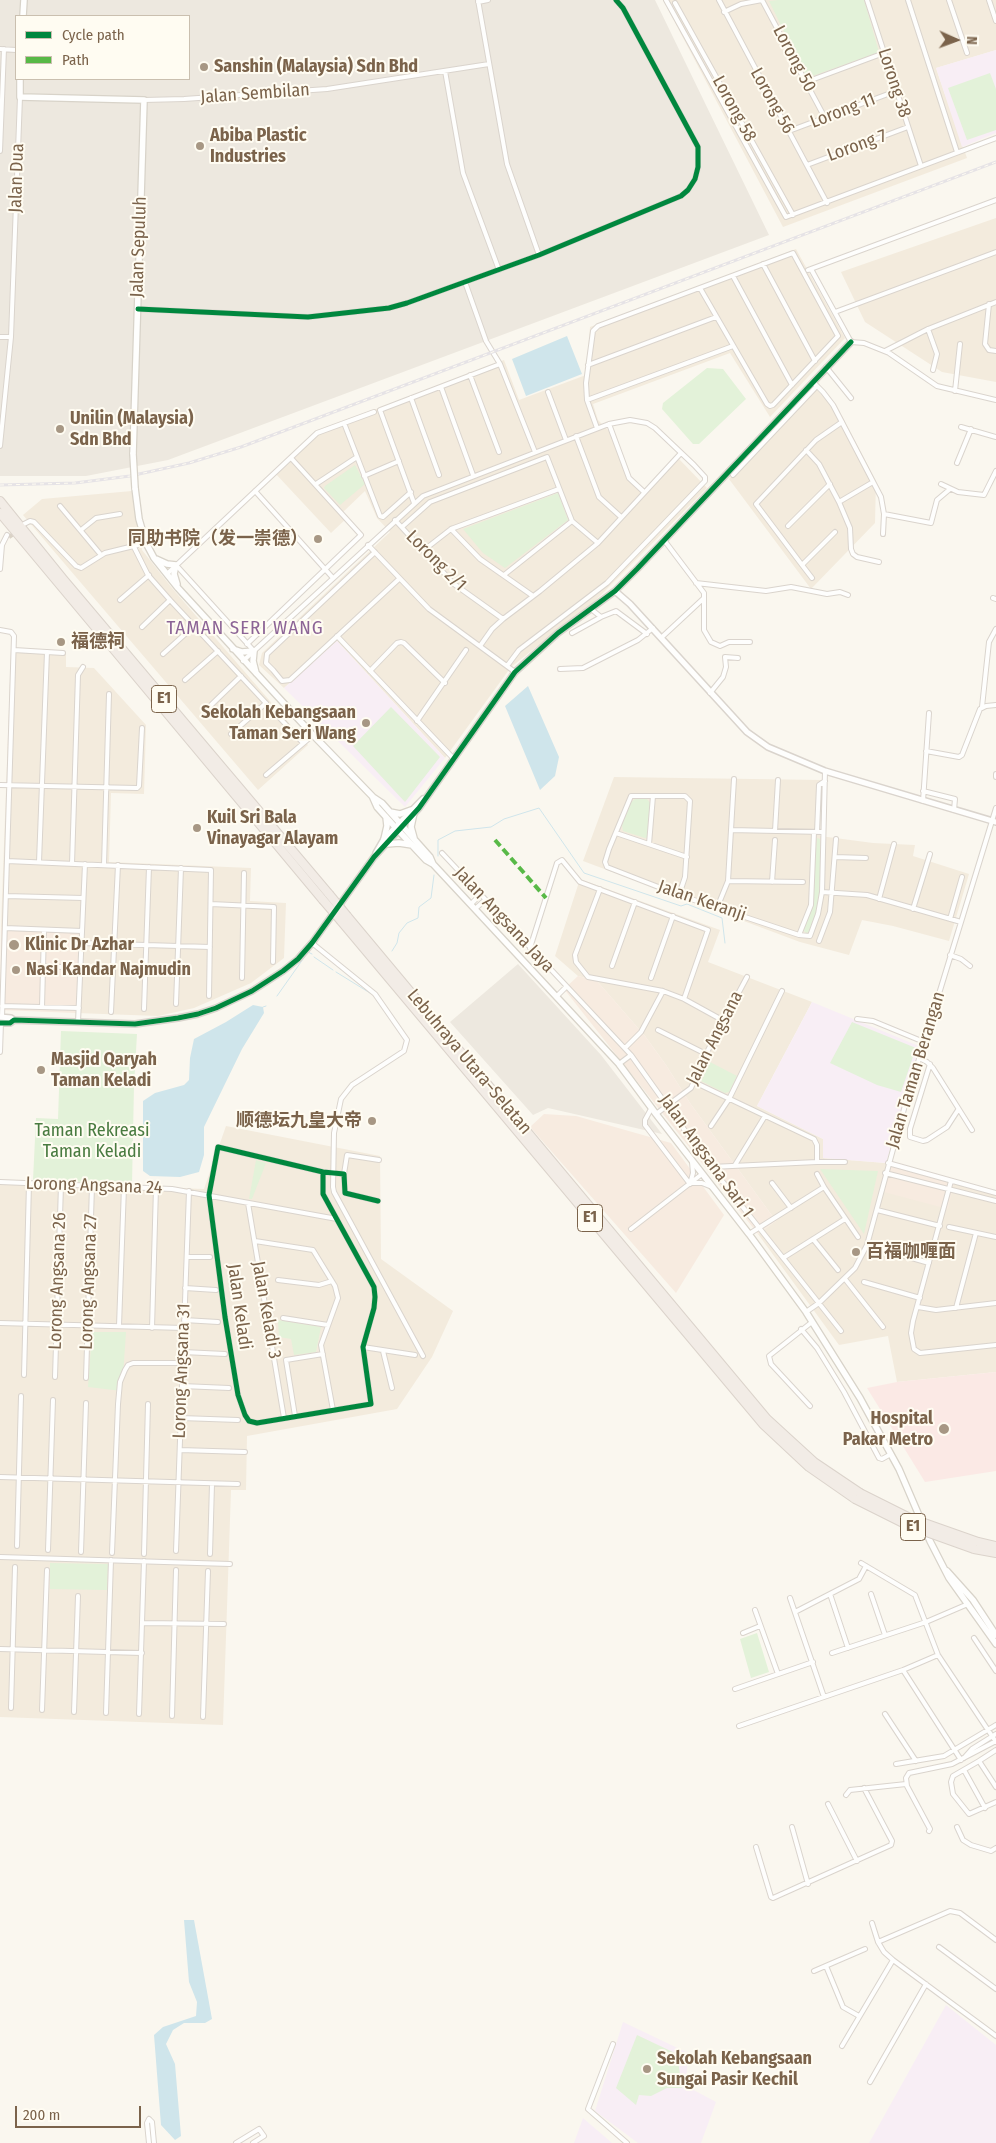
<!DOCTYPE html>
<meta charset="utf-8">
<style>
body{margin:0}
#map{position:relative;width:996px;height:2143px;overflow:hidden;background:#faf7ef;font-family:"Fira Sans Condensed",sans-serif}
canvas{display:block}
.legend{position:absolute;left:15px;top:15px;width:175px;height:65px;box-sizing:border-box;background:#fffcf2;border:1px solid #cabfaf;margin:0;padding:6px 9px;list-style:none;font-size:15px;color:#7b634b}
.legend li{display:flex;align-items:center;gap:10px;height:25px}
.legend b{width:25px;border:1px solid #cabfaf}
.north{position:absolute;left:931px;top:15px;width:50px;height:50px;-webkit-text-stroke:4px #fffcf2;paint-order:stroke;rotate:92deg;font-size:14px;font-weight:700;line-height:20px;text-align:center;color:#7b634b}
.north::after{content:'';display:block;margin:auto;width:18px;height:22px;background:#7b634b;clip-path:polygon(50% 0,100% 100%,50% 72%,0 100%)}
.scale{position:absolute;left:15px;top:2106px;width:126px;height:22px;box-sizing:border-box;border:2px solid #7b634b;border-top:0;padding-left:6px;font-size:15px;line-height:18px;white-space:nowrap;color:#7b634b;-webkit-text-stroke:4px #fffcf2;paint-order:stroke}
</style>
<div id="map">
<canvas width="996" height="2143"></canvas>
<ul class="legend">
<li><b style="height:6px;background:#00873e"></b>Cycle path</li>
<li><b style="height:6px;background:#58b947"></b>Path</li>
</ul>
<div class="north">N</div>
<div class="scale">200 m</div>
</div>
<script>
const ctx = document.querySelector('canvas').getContext('2d');
ctx.lineJoin = 'round';
function fillPath(path, color) { ctx.fillStyle = color; ctx.fill(path, 'evenodd'); }
const shape = rows => new Path2D(rows.map(r => 'M' + r).join(''));
function strokePath(path, color, width, dash) { ctx.strokeStyle = color; ctx.lineWidth = width; ctx.lineCap = dash ? 'butt' : 'round'; ctx.setLineDash(dash || []); ctx.stroke(path); }
function label(font, color, halo, rows, align = 'center') {
  ctx.font = font + ' "Fira Sans Condensed","Noto Sans SC",sans-serif'; ctx.lineWidth = 4; ctx.setLineDash([]); ctx.textBaseline = 'middle'; ctx.strokeStyle = halo; ctx.fillStyle = color; for (const [text, x, y, turn = 0] of rows) {
    ctx.save(); ctx.translate(x, y); ctx.rotate((+turn || 0) * Math.PI / 180); ctx.textAlign = isNaN(turn) ? turn : align; if (halo) ctx.strokeText(text, 0, 0); ctx.fillText(text, 0, 0); ctx.restore();
  }
}
fillPath(shape([
 [663,0,996,0,996,50,936,68,967,158,783,227],
 [996,218,996,382,942,372,865,322,841,272],
 [796,249,845,338,770,417,730,353,593,404,598,420,612,434,629,478,645,494,679,459,707,488,595,601,511,667,445,758,337,641,284,688,259,665,262,653,390,532,377,518,365,491,343,512,348,517,331,533,274,472,316,432,504,360,519,400,586,375,590,327],
 [815,388,842,416,876,481,875,523,811,589,729,479],
 [132,491,142,550,172,588,308,745,258,790,23,515,42,499],
 [11,651,66,653,66,667,94,668,146,725,144,794,111,793,109,862,251,868,250,901,286,903,284,958,251,983,194,1008,158,1016,76,1013,79,930,1,927],
 [614,777,822,780,820,836,873,843,915,845,913,856,969,874,949,941,893,926,862,920,849,955,800,942,583,861],
 [580,879,720,930,708,962,812,1002,757,1106,823,1139,823,1158,886,1163,996,1195,996,1372,897,1382,888,1336,839,1345,758,1234,776,1221,690,1103,666,1065,645,1036,597,981,578,976,555,956],
 [226,1126,380,1156,381,1259,453,1311,432,1357,397,1409,247,1436,246,1490,231,1490,223,1725,0,1717,0,1182,204,1189]
]), '#f3ebdd');
fillPath(shape([
 [1,927,79,930,76,1013,0,1010],
 [578,976,597,981,645,1036,666,1065,690,1103,776,1221,758,1234,564,989],
 [544,1114,576,1116,671,1143,724,1215,676,1293,530,1127],
 [891,1165,954,1183,948,1209,884,1192]
]), '#f7ebe0');
fillPath(shape([
 [0,0,655,0,769,235,168,460,86,476,0,476],
 [16,16,189,16,189,79,16,79],
 [518,964,601,1055,662,1134,548,1108,533,1115,450,1022]
]), '#ede8df');
fillPath(shape([
 [996,50,996,133,962,147,936,68],
 [337,641,445,758,405,807,284,688],
 [812,1002,919,1046,886,1163,823,1158,823,1139,757,1106],
 [946,2005,996,2045,996,2143,869,2143],
 [623,2022,688,2053,686,2086,716,2102,701,2143,638,2143,595,2111],
 [583,2118,612,2143,574,2143]
]), '#f8eef5');
fillPath(shape([
 [996,1372,996,1471,925,1482,867,1388,897,1382]
]), '#fbe9e5');
fillPath(shape([
 [778,0,864,0,879,52,807,78,769,1],
 [990,73,996,89,996,130,967,140,948,88],
 [707,368,723,369,746,399,699,444,693,444,662,409,663,403],
 [355,465,365,484,340,505,324,488,325,486],
 [558,493,568,520,505,568,483,553,463,529],
 [391,707,440,757,405,802,353,746],
 [635,799,647,799,651,804,649,837,645,838,623,831,622,825,629,804],
 [817,838,820,839,821,867,818,906,810,932,806,933,803,930,812,905],
 [852,1022,916,1048,901,1092,877,1085,830,1063],
 [61,1031,137,1034,134,1086,132,1184,33,1180,36,1118,58,1119],
 [710,1062,737,1076,729,1092,725,1093,701,1081],
 [256,1160,266,1163,252,1199,249,1199],
 [820,1169,878,1171,864,1234],
 [278,1320,321,1327,316,1352,294,1355,291,1339,279,1337],
 [92,1332,126,1332,122,1391,88,1387],
 [50,1563,108,1564,107,1590,50,1589],
 [757,1633,769,1672,751,1678,740,1639],
 [637,2035,677,2054,682,2088,667,2088,651,2096,639,2095,636,2105,616,2088]
]), '#e3f2d9');
fillPath(shape([
 [567,336,582,374,526,396,512,359],
 [528,686,559,757,555,776,540,790,505,706],
 [253,1005,263,1007,264,1013,242,1049,204,1127,204,1155,199,1172,180,1177,150,1176,143,1171,143,1101,155,1093,184,1085,189,1080,190,1058,194,1039,226,1022],
 [184,1920,194,1920,212,2019,205,2023,184,2023,173,2030,166,2044,175,2064,181,2136,175,2140,161,2125,154,2035,163,2027,196,2016,197,2002,189,1982]
]), '#cfe5eb');
strokePath(shape([
 [438,856,438,840,455,831,491,827,504,819,539,808,584,873,681,906,687,904,722,918,725,943],
 [392,951,397,943,399,933,407,923,418,918,419,907,431,898,434,875],
 [314,957,333,970],
 [336,972,370,993],
 [277,996,308,952,312,954],
 [263,1007,266,1006]
]), '#cfe5eb', 1);
strokePath(shape([
 [9,537,25,526]
]), '#dad2c6', 4, [4, 2]);
const minor = shape([
 [478,0,507,164,539,255],
 [666,0,786,217,996,138],
 [719,0,827,203],
 [762,0,825,118],
 [867,0,921,166],
 [908,0,957,152],
 [949,0,967,53],
 [989,0,996,21],
 [478,2,488,0],
 [675,3,793,215],
 [724,12,741,4,762,0],
 [0,49,16,50],
 [445,71,463,173,499,270],
 [806,82,884,53],
 [144,100,184,99,327,89,489,64],
 [789,131,896,91],
 [0,151,4,49],
 [807,165,908,127],
 [763,264,815,361],
 [811,269,851,342,864,343,889,353,937,386,996,400],
 [808,270,996,200],
 [733,276,792,385],
 [465,282,486,341,500,364,535,452],
 [989,304,985,344,989,350,996,351],
 [138,309,308,317,389,308,407,303,539,255,681,196,688,190,695,179,698,167,698,147,623,8,616,0],
 [835,312,996,252],
 [928,329,937,354,933,370],
 [0,337,11,337],
 [885,351,928,329,996,302],
 [588,365,716,317],
 [826,367,851,398],
 [470,375,499,452],
 [813,382,823,392,833,405,881,497,884,514,931,523,937,500,950,489],
 [441,387,473,475],
 [955,391,960,344],
 [548,392,566,440],
 [411,398,439,475],
 [587,400,733,346],
 [344,423,380,516,383,517,411,492],
 [609,424,629,478,644,492],
 [961,427,996,437],
 [597,428,587,400,586,383,593,331,598,326,793,253,838,336,773,405,770,406,767,404,700,288],
 [576,436,599,497,621,517],
 [0,446,11,337,20,97],
 [806,450,819,464,839,502,850,528,851,549,853,554,857,557,879,562],
 [957,463,971,429],
 [733,475,817,386],
 [364,476,399,461],
 [316,484,357,457],
 [941,484,958,492,984,495,996,471],
 [255,491,333,578],
 [839,502,873,482],
 [414,503,380,410,500,364],
 [60,506,101,555],
 [395,520,454,584,503,619],
 [24,524,30,521,34,522,76,566,81,568,105,553,146,543],
 [788,526,830,484],
 [402,527,430,502,547,457,572,521,598,543],
 [451,529,480,559,533,596],
 [81,530,96,518,120,514],
 [835,532,802,565,756,504,816,440,842,422],
 [883,534,884,514],
 [368,545,429,609,515,672],
 [134,547,148,575,170,600,303,743],
 [424,550,451,529,559,489],
 [375,552,267,654,266,663,273,670,282,681,290,680,399,579],
 [176,565,254,651],
 [802,565,812,578],
 [0,569,2,545,7,535],
 [167,574,317,433,374,412],
 [504,575,572,521],
 [696,583,766,591,791,587,827,594,840,592,848,595],
 [704,598,704,630,711,642,720,646,729,642,750,642],
 [993,598,996,599],
 [120,600,149,575],
 [591,609,601,617,616,611,647,634],
 [142,627,170,600],
 [0,630,11,632,14,636,2,1017],
 [572,633,601,617],
 [337,636,453,758],
 [661,638,704,598,704,593,664,540],
 [247,644,361,535,291,458],
 [480,646,492,629,503,619,540,591,598,543,681,453],
 [14,650,63,653],
 [163,654,194,626],
 [243,661,423,496,609,424,630,420,647,423,655,428,694,465,705,477,705,481,607,583,519,650,507,666],
 [560,669,583,668,638,640,653,628],
 [370,671,397,643,401,642,404,643,445,683],
 [185,680,218,651],
 [710,693,723,677,726,667,725,657,738,658],
 [982,707,989,642,996,629],
 [208,708,241,676],
 [417,721,466,650],
 [231,734,266,703],
 [926,751,959,757,962,755,980,709,986,706,996,705],
 [996,774,996,777],
 [266,775,313,735],
 [0,785,137,788,139,786,142,728],
 [923,791,955,799,954,810],
 [923,801,929,713],
 [731,830,823,832],
 [775,831,778,780],
 [817,832,819,785,825,781],
 [616,833,687,857],
 [649,844,653,796],
 [442,853,631,1055,711,1167,841,1331],
 [835,857,866,858],
 [7,861,211,870,209,996],
 [39,862,47,652],
 [72,864,78,675,83,667],
 [104,865,109,694],
 [728,881,803,882],
 [772,882,775,840],
 [600,889,575,955,576,962,588,977,663,991,684,999,724,1021],
 [822,892,867,895,961,922],
 [679,895,685,877,690,801,685,796,631,796,609,849,605,862,607,867,679,895,799,935,810,936,818,914,822,892,825,771],
 [6,896,83,898],
 [879,899,894,844],
 [211,904,274,907,273,962],
 [471,904,480,895],
 [717,908,728,881,734,779],
 [475,909,485,900],
 [913,909,930,854],
 [950,919,962,877],
 [5,928,82,931],
 [799,935,811,905,814,832],
 [819,941,830,912,836,839],
 [82,943,210,947],
 [312,943,375,994,407,1040,404,1051,352,1085,341,1099,334,1133,333,1187,334,1192,423,1356],
 [530,948,557,863,562,860,580,882,708,930,684,999],
 [950,955,961,959,970,966],
 [43,966,81,968],
 [612,966,635,902],
 [242,978,244,873],
 [651,978,673,916],
 [557,996,566,987],
 [176,1004,181,868],
 [2,1006,79,1008],
 [42,1007,44,930],
 [144,1009,149,867],
 [111,1012,118,865],
 [857,1019,873,1021,924,1042],
 [78,1022,85,864],
 [658,1030,706,1054],
 [625,1048,641,1032,663,991],
 [0,1052,1,1023],
 [919,1058,927,1062,933,1068,972,1130],
 [619,1064,631,1055],
 [930,1064,910,1129,910,1137,923,1141,927,1140,947,1127,958,1110],
 [694,1082,814,1139,817,1145,817,1162],
 [651,1109,645,1120,645,1125,690,1184],
 [656,1114,691,1088,706,1054,747,977],
 [711,1126,729,1099,782,991],
 [888,1163,996,1193],
 [735,1165,765,1116],
 [711,1167,817,1162,845,1162],
 [323,1172,323,1194,374,1287,375,1297,374,1308,363,1347,371,1404,257,1423,249,1421,245,1415,238,1395,225,1317,209,1195,218,1147,323,1172,344,1174,345,1193,378,1201],
 [885,1173,996,1201],
 [344,1174,347,1155,379,1160],
 [951,1181,913,1321,911,1333,914,1349,920,1353,996,1345],
 [0,1182,172,1189,337,1219],
 [692,1183,702,1183,712,1187],
 [772,1183,791,1208],
 [690,1184,693,1173,692,1162],
 [824,1187,858,1237],
 [248,1203,284,1418],
 [877,1210,940,1226],
 [949,1227,996,1237],
 [631,1229,702,1174],
 [749,1234,824,1187,817,1174],
 [813,1239,838,1270],
 [255,1241,313,1250,335,1286,338,1298,321,1345,333,1410],
 [867,1245,929,1263],
 [187,1257,210,1257],
 [783,1258,845,1219],
 [845,1279,883,1327],
 [278,1280,319,1285,332,1281],
 [864,1282,920,1298],
 [185,1288,216,1290],
 [918,1307,936,1310,996,1303],
 [956,1308,976,1233],
 [806,1312,819,1303,855,1268,867,1245,907,1098,996,808],
 [283,1318,328,1325],
 [184,1320,218,1322],
 [0,1323,184,1328],
 [119,1326,124,1187],
 [152,1328,156,1188],
 [801,1329,817,1348,844,1392,879,1458,882,1459,891,1454],
 [363,1347,415,1355],
 [383,1351,392,1388],
 [183,1352,225,1354],
 [24,1375,29,1184],
 [55,1377,61,1185],
 [86,1378,92,1186],
 [182,1386,229,1388],
 [810,1406,771,1364,769,1356,812,1322],
 [295,1416,286,1360,323,1354],
 [181,1418,238,1420],
 [180,1450,245,1452],
 [0,1477,238,1484],
 [17,1546,21,1396],
 [48,1550,53,1400],
 [176,1551,189,1191],
 [81,1552,86,1403],
 [112,1553,118,1404,120,1382,125,1370,128,1365,133,1363,183,1363],
 [144,1554,148,1404],
 [210,1554,212,1484],
 [0,1557,230,1564],
 [861,1563,915,1595,938,1655,996,1742],
 [830,1594,848,1648],
 [871,1594,885,1635],
 [790,1598,824,1697],
 [755,1610,778,1674],
 [795,1612,859,1579,866,1566],
 [143,1623,224,1624],
 [743,1633,760,1626],
 [974,1638,996,1671],
 [0,1649,142,1653],
 [832,1653,926,1622,968,1604],
 [903,1670,961,1760],
 [735,1689,813,1662],
 [11,1708,15,1567],
 [42,1710,47,1570],
 [74,1712,78,1596],
 [106,1713,111,1560],
 [139,1714,144,1561],
 [885,1714,916,1761],
 [172,1716,176,1570],
 [203,1717,208,1571],
 [739,1726,903,1670,938,1655],
 [996,1750,979,1761,996,1787],
 [964,1758,972,1749,996,1734],
 [979,1761,953,1776,951,1782,953,1794,969,1814,996,1802],
 [896,1764,944,1756,996,1725],
 [964,1770,985,1808],
 [846,1795,850,1790,906,1784],
 [828,1804,857,1861],
 [792,1827,808,1884],
 [957,1827,963,1840,971,1845,991,1851,996,1848],
 [929,1831,930,1829,907,1786,906,1778,909,1773,952,1764,996,1741],
 [756,1847,771,1897,773,1898,891,1845,892,1841,864,1788],
 [872,1923,878,1942],
 [996,1940,960,1913,950,1911,878,1942,884,1952,893,1960,996,2036],
 [939,1947,996,1989],
 [826,1966,843,2007,859,2016],
 [814,1971,865,1949],
 [613,2044,588,2109,627,2143],
 [842,2046,893,1960],
 [870,2082,926,1984],
 [149,2119,152,2122,154,2143],
 [149,2143,147,2123,149,2119],
 [236,2143,259,2129,264,2136,253,2143]
]);
const tertiary = shape([
 [615,591,630,604,747,732,768,747,825,771,996,822],
 [376,853,384,839,423,799],
 [0,1017,11,1018,14,1020],
 [0,1023,10,1023,14,1020,135,1024,178,1018,198,1014,216,1008,252,991,283,971,298,959,312,943,374,857,419,808,515,672,558,633,615,591,637,569,851,342]
]);
const secondary = shape([
 [23,16,24,0],
 [20,79,20,97,144,100,133,454],
 [135,488,139,519,146,543,154,558,178,588,313,735,373,797,382,803,430,857,433,864,619,1064,656,1114,749,1234,806,1312,860,1398,899,1469,930,1541,949,1578,996,1644],
 [156,559,167,564,176,565,174,574,177,584],
 [233,649,242,652,254,651,253,661,256,673],
 [373,798,377,807,395,827,426,860,433,864],
 [390,812,400,814,411,810],
 [414,838,411,827,414,813],
 [384,839,387,826,386,817],
 [387,844,399,843,412,845],
 [947,1571,973,1600,996,1635]
]);
const motorway = shape([
 [0,501,63,579,329,894],
 [0,513,323,900],
 [347,916,767,1419,814,1462,860,1493],
 [341,921,763,1424,809,1467,855,1499],
 [978,1542,996,1546],
 [974,1549,996,1553]
]);
strokePath(minor, '#dad4cd', 6);
strokePath(tertiary, '#dad4cd', 8);
strokePath(secondary, '#d8d3c9', 8);
strokePath(motorway, '#dbd3cb', 10);
strokePath(minor, '#fefefd', 4);
strokePath(tertiary, '#fefefd', 5);
strokePath(secondary, '#fefefd', 5.5);
strokePath(motorway, '#f2ece6', 8);
const rail = shape([
 [0,485,75,483,130,476,189,463,241,447,996,162]
]);
strokePath(rail, '#e6e3e6', 3);
strokePath(rail, '#fffcf2', 1, [4]);
const secondaryBridge = shape([
 [133,454,135,488]
]);
const motorwayBridge = shape([
 [329,894,347,916],
 [323,900,341,921],
 [860,1493,910,1518,978,1542],
 [855,1499,907,1525,974,1549]
]);
strokePath(secondaryBridge, '#d8d3c9', 8, []);
strokePath(motorwayBridge, '#dbd3cb', 10, []);
strokePath(secondaryBridge, '#fefefd', 5.5);
strokePath(motorwayBridge, '#f2ece6', 8);
strokePath(shape([
 [495,840,546,898]
]), '#58b947', 4, [8, 4]);
strokePath(shape([
 [138,309,308,317,389,308,407,303,539,255,681,196,688,190,695,179,698,167,698,147,623,8,616,0],
 [0,1023,10,1023,14,1020,135,1024,178,1018,198,1014,216,1008,252,991,283,971,298,959,312,943,374,857,419,808,515,672,558,633,615,591,637,569,851,342],
 [323,1172,323,1194,374,1287,375,1297,374,1308,363,1347,371,1404,257,1423,249,1421,245,1415,238,1395,225,1317,209,1195,218,1147,323,1172,344,1174,345,1193,378,1201]
]), '#00873e', 5);
for (const [x, y, r, color] of [
 [204,67,5,"#a79784"],
 [200,146,5,"#a79784"],
 [60,429,5,"#a79784"],
 [318,539,5,"#a79784"],
 [61,642,5,"#a79784"],
 [366,723,5,"#a79784"],
 [197,828,5,"#a79784"],
 [14,945,6,"#a79784"],
 [16,970,5,"#a79784"],
 [41,1070,5,"#a79784"],
 [372,1121,5,"#a79784"],
 [856,1252,5,"#a79784"],
 [944,1429,6,"#a79784"],
 [647,2069,5,"#a79784"]
]) { const dot = new Path2D(); dot.arc(x, y, r, 0, 2 * Math.PI); ctx.fillStyle = color; ctx.fill(dot); strokePath(dot, '#fffcf2', 2); }
for (const [x, y, w] of [
 [164,699,25],
 [590,1218,25],
 [913,1527,25]
]) { const box = new Path2D(); box.roundRect(x - w / 2, y - 13.5, w, 27, 4); ctx.fillStyle = '#fffcf2'; ctx.fill(box); strokePath(box, '#7b634b', 1); }
label('bold 16px', '#7b634b', null, [
 ["E1",164,699],
 ["E1",590,1218],
 ["E1",913,1527]
]);
label('18px', '#7b634b', '#fffcf2', [
 ["Lorong 50",794,59,62],
 ["Lorong 38",894,83,72],
 ["Jalan Sembilan",255,94,-4],
 ["Lorong 56",772,101,61],
 ["Lorong 58",734,109,61],
 ["Lorong 11",843,111,-21],
 ["Lorong 7",857,146,-20],
 ["Jalan Dua",17,178,-88],
 ["Jalan Sepuluh",139,247,-88],
 ["Lorong 2/1",436,561,45],
 ["Jalan Keranji",702,901,19],
 ["Jalan Angsana Jaya",504,920,47],
 ["Jalan Angsana",715,1038,-63],
 ["Lebuhraya Utara–Selatan",469,1062,50],
 ["Jalan Taman Berangan",916,1070,-73],
 ["Jalan Angsana Sari 1",706,1156,54],
 ["Lorong Angsana 24",94,1186,2],
 ["Lorong Angsana 26",58,1281,-88],
 ["Lorong Angsana 27",89,1282,-88],
 ["Jalan Keladi",239,1307,82],
 ["Jalan Keladi 3",266,1310,80],
 ["Lorong Angsana 31",182,1371,-88]
]);
label('bold 18px', '#7b634b', '#fffcf2', [
 ["Sanshin (Malaysia) Sdn Bhd",214,67],
 ["Abiba Plastic",210,136],
 ["Industries",210,157],
 ["Unilin (Malaysia)",70,419],
 ["Sdn Bhd",70,440],
 ["同助书院（发一崇德）",308,539,"right"],
 ["福德祠",71,642],
 ["Sekolah Kebangsaan",356,713,"right"],
 ["Taman Seri Wang",356,734,"right"],
 ["Kuil Sri Bala",207,818],
 ["Vinayagar Alayam",207,839],
 ["Klinic Dr Azhar",25,945],
 ["Nasi Kandar Najmudin",26,970],
 ["Masjid Qaryah",51,1060],
 ["Taman Keladi",51,1081],
 ["顺德坛九皇大帝",362,1121,"right"],
 ["百福咖喱面",866,1252],
 ["Hospital",933,1419,"right"],
 ["Pakar Metro",933,1440,"right"],
 ["Sekolah Kebangsaan",657,2059],
 ["Sungai Pasir Kechil",657,2080]
], 'left');
label('18px', '#497b40', '#fffcf2', [
 ["Taman Rekreasi",92,1131],
 ["Taman Keladi",92,1152]
]);
ctx.letterSpacing = '1px';
label('19px', '#8c6496', '#fffcf2', [
 ["TAMAN SERI WANG",245,629]
]);
ctx.letterSpacing = '0px';
</script>
